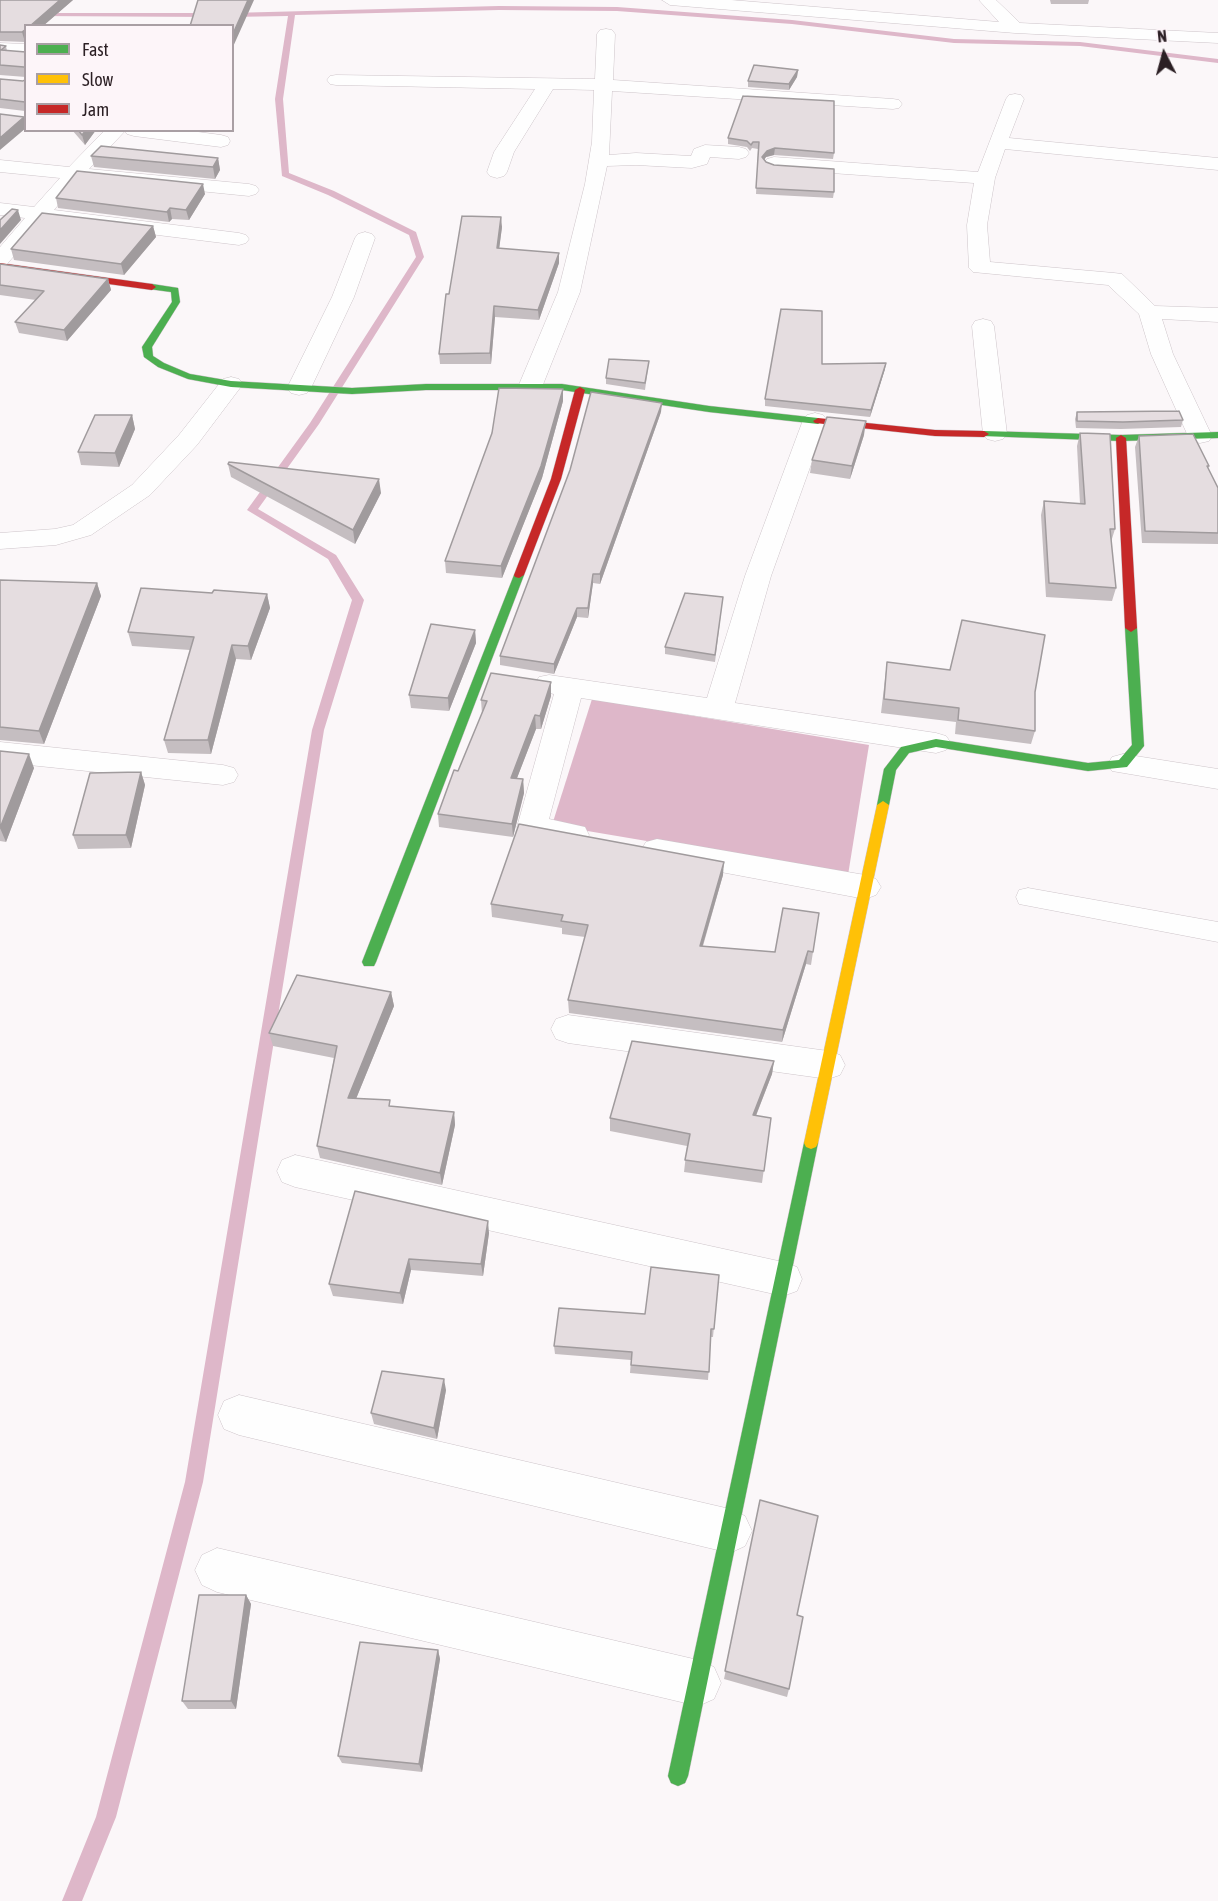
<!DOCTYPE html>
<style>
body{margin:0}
#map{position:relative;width:1218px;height:1901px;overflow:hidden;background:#fbf7f9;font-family:"Asap Condensed",sans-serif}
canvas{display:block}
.legend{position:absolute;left:24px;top:24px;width:210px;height:108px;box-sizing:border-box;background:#fdf5f9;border:2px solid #a99fa4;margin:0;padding:8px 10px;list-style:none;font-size:18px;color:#2b1f24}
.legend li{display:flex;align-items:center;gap:12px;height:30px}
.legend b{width:30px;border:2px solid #a99fa4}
.north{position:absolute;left:1134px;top:24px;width:60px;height:60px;-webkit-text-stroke:4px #fdf5f9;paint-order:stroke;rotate:354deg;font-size:16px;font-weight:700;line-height:24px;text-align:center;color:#2b1f24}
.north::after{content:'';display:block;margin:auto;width:21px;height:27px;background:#2b1f24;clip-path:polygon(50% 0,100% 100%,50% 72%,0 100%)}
</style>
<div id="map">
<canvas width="1218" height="1901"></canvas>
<ul class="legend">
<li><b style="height:8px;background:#4caf50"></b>Fast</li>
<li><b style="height:8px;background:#ffc107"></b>Slow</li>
<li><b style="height:8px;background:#c62828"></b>Jam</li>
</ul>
<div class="north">N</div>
</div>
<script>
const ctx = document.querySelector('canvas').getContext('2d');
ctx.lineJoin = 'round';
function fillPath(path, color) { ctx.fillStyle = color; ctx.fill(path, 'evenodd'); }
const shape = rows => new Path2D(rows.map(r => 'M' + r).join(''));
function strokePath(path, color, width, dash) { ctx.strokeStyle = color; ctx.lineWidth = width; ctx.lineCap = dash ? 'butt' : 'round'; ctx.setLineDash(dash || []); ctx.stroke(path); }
fillPath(shape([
 [592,699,869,745,848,875,552,825]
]), '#deb7c9');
fillPath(shape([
 [499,6,617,7,792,20,954,39,1080,42,1218,59,1218,63,1080,46,954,43,792,24,617,11,499,10,295,15,283,99,289,173,334,191,416,232,424,257,319,424,258,509,336,555,364,600,324,730,203,1482,116,1817,82,1901,62,1901,96,1817,185,1482,312,730,352,600,328,559,247,510,310,423,416,257,409,235,328,195,282,176,275,99,288,16,230,17,227,15,230,13,499,6],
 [38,13,211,13,214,15,211,17,36,16,38,13]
]), '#deb7c9');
const lane = shape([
 [1028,888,1218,922,1218,942,1019,904,1016,897,1019,890,1028,888]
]);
const street = shape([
 [662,0,731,0,999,22,979,0,996,0,1020,23,1218,33,1218,43,1015,33,670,5,662,0],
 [606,29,612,30,615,34,613,80,893,99,899,100,902,104,899,108,893,109,612,91,609,155,636,153,691,156,694,149,705,145,739,147,746,149,749,153,746,157,739,159,710,157,707,164,692,168,636,165,607,166,580,292,542,387,538,392,530,394,522,392,518,387,558,292,585,184,592,142,594,90,553,89,514,152,507,172,504,176,497,178,490,176,487,172,494,152,535,89,336,85,330,84,327,80,330,76,336,75,595,79,597,34,600,30,606,29],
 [0,43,26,44,26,54,0,53,0,43],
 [1015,94,1021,95,1024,99,1009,138,1218,158,1218,170,1005,149,995,178,987,225,990,262,1114,273,1122,274,1155,306,1218,308,1218,322,1162,319,1173,354,1212,436,1209,441,1200,443,1191,441,1188,436,1151,354,1139,314,1108,285,973,272,969,268,967,225,974,183,774,169,767,167,764,163,767,159,774,157,978,172,1006,99,1009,95,1015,94],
 [105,130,183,130,221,135,228,137,230,141,228,145,221,147,134,136,127,134,125,131,89,169,249,184,256,186,259,190,256,194,249,196,79,179,54,210,239,233,246,235,249,239,246,243,239,245,44,221,7,264,0,266,0,247,25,218,0,215,0,203,34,207,60,178,0,172,0,160,69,167,105,130],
 [365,232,372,234,375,238,354,297,311,388,307,393,299,395,291,393,287,388,332,297,355,238,358,234,365,232],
 [983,319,991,321,994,326,1007,434,1003,439,995,441,987,439,983,434,972,326,975,321,983,319],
 [231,377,239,379,243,384,197,445,150,495,91,535,56,545,0,549,0,533,55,529,73,525,132,485,179,435,223,379,231,377],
 [815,413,823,415,827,420,771,576,735,703,936,733,946,736,951,743,946,750,936,753,581,698,549,819,585,827,589,835,585,843,574,846,521,835,517,827,554,694,539,691,535,684,539,677,549,675,707,698,745,576,803,420,807,415,815,413],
 [0,742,223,765,234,768,238,775,234,782,223,785,0,762,0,742],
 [1123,754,1218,769,1218,789,1112,771,1108,764,1112,757,1123,754],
 [657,839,865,875,876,879,881,887,876,895,865,899,646,858,641,850,646,842,657,839],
 [568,1015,828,1051,840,1055,845,1065,840,1075,828,1079,568,1043,556,1039,551,1029,556,1019,568,1015],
 [295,1155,783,1262,797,1267,802,1279,797,1291,783,1296,295,1187,282,1182,277,1171,282,1160,295,1155],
 [239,1395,730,1509,745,1516,752,1531,745,1546,730,1553,239,1435,224,1429,218,1415,224,1401,239,1395],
 [217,1548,698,1660,714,1667,721,1683,714,1699,698,1706,217,1592,202,1585,195,1570,202,1555,217,1548]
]);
const fast = shape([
 [152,284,178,288,180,302,152,347,153,356,164,363,190,374,231,381,352,388,426,384,562,384,709,406,818,418,823,421,818,424,709,412,562,390,426,390,352,394,231,387,188,379,158,367,144,357,142,347,172,302,171,292,149,289,149,285,152,284],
 [984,431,1121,435,1218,432,1218,438,1121,441,981,436,981,432,984,431],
 [519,572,524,575,376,962,374,966,364,966,362,962,514,575,519,572],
 [1131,624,1137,628,1144,746,1127,767,1088,771,936,747,909,753,896,770,889,805,883,809,879,808,877,805,884,769,901,747,936,739,1088,763,1119,760,1132,745,1125,628,1131,624],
 [811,1137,816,1139,818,1143,688,1776,685,1783,678,1786,671,1783,668,1776,804,1143,806,1139,811,1137]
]);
const slow = shape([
 [883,801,889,805,818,1143,816,1147,811,1149,806,1147,804,1143,877,805,883,801]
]);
const jam = shape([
 [0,263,152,284,156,287,152,290,0,269,0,263],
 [580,387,585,390,561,479,524,575,519,578,515,577,514,575,551,479,575,390,580,387],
 [818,418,935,430,984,431,989,434,984,437,935,436,815,423,813,421,818,418],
 [1121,435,1126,438,1137,628,1131,632,1125,628,1116,438,1121,435]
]);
strokePath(lane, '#cdc4c9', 1);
strokePath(street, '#cdc4c9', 1);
strokePath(fast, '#cdc4c9', 1);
strokePath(slow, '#cdc4c9', 1);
strokePath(jam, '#cdc4c9', 1);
fillPath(lane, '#fefefe');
fillPath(street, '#fefefe');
fillPath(fast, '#4caf50');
fillPath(slow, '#ffc107');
fillPath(jam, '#c62828');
fillPath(shape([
 [0,0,73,0,43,26,26,26,25,42,0,41],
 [1050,0,1089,0,1088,4,1051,4],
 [0,45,6,46,7,51,26,52,26,77,0,75],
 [798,70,797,77,789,90,748,87,748,81],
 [0,79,23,81,26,79,26,118,25,111,0,108],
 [72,130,96,130,85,145],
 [728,138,834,153,833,159,774,155,766,157,764,160,766,162,834,192,833,198,756,194,758,149,752,148,750,151,747,147,728,144],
 [91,156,218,158,220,170,215,179,94,167],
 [205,194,189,220,172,219,169,222,58,208,56,198],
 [153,226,156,237,124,275,14,260,11,249],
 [502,227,499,248,559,263,539,320,495,317,491,364,440,364,439,354,449,294],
 [0,264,108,279,111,290,67,341,19,333,15,322,36,300,0,295],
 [649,361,645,390,606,384,606,378],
 [822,364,885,369,870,417,765,406,765,399],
 [563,389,563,401,542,478,502,578,446,573,445,561],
 [661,412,600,584,593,583,588,618,577,617,554,674,500,665,500,656],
 [1077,412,1183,420,1181,427,1121,429,1076,428,1075,419],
 [132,415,135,429,119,467,81,465,78,452],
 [1080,433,1115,529,1111,542,1116,588,1112,601,1046,597,1041,515,1044,501,1080,504,1077,446],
 [864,435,850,479,810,473,812,460],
 [1139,436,1209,466,1208,469,1218,488,1218,544,1142,543,1135,447],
 [228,464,381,493,355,544,231,477],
 [0,580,97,583,101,596,44,744,0,740],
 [212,593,267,594,270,608,251,660,236,659,211,754,168,753,164,740,190,650,132,646,128,632],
 [723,597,715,662,665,654,665,647],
 [475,630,476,643,449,711,411,708,409,695],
 [887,662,1035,731,1031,744,955,734,956,722,881,713],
 [551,696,541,729,536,729,517,778,523,779,524,793,513,837,439,827,438,814,458,771,482,714,481,700],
 [0,751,34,768,6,842,0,841],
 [141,772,145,785,131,848,78,849,73,835],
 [723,875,703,946,775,952,819,913,811,965,806,964,782,1042,569,1013,568,1000,585,937,562,934,562,928,492,917,491,904],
 [391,992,394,1006,356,1099,391,1106,454,1112,455,1125,442,1185,320,1158,317,1146,334,1058,273,1046,269,1033],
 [774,1061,772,1074,756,1116,771,1118,762,1183,684,1172,687,1146,610,1131,610,1118],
 [489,1233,483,1276,411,1270,403,1304,333,1296,329,1284],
 [719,1275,713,1337,711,1337,708,1380,630,1373,631,1360,555,1354,554,1346,645,1314],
 [446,1390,437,1439,374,1424,371,1413],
 [760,1500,797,1615,789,1689,787,1697,724,1679],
 [246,1595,251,1604,236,1709,188,1709,182,1701],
 [438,1650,440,1659,422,1772,342,1763,338,1756]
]), '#c5bec1');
fillPath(shape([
 [60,0,73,0,43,26,30,26],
 [248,0,254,0,232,49,232,36],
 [26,29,26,41,25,42,22,32],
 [798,70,797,77,789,90,789,84],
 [24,117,26,128,0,150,0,138],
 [86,130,96,130,85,145,82,135],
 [775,148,774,155,766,157,762,163,762,157,767,151],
 [218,158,220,170,215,179,213,167],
 [203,184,205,194,189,220,186,210],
 [170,208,172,219,169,222,167,212],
 [18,210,21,220,0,244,0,230],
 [501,217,502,227,498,258,497,248],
 [153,226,156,237,124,275,121,264],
 [559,253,559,263,539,320,538,310],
 [108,279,111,290,67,341,64,330],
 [494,306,495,317,491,364,490,353],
 [886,363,885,369,870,417,871,410],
 [563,389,563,401,542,478,502,578,501,566],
 [662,403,661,412,600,584,600,574],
 [132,415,135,429,119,467,115,453],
 [866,421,864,435,850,479,852,466],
 [379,479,381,493,355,544,353,530],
 [593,574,593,583,588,618,588,608],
 [97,583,101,596,44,744,39,731],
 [267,594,270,608,251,660,248,646],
 [577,608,577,617,554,674,554,664],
 [475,630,476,643,449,711,448,698],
 [232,645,236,659,211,754,208,740],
 [551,682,551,696,541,729,540,716],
 [535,715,536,729,512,791,511,778],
 [29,754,34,768,6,842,0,828],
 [141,772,145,785,131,848,126,835],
 [523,779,524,793,513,837,512,824],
 [724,862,723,875,699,958,700,946],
 [808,951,806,964,782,1042,783,1030],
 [391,992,394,1006,351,1111,348,1098],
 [774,1061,772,1074,751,1128,753,1115],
 [454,1112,455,1125,442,1185,440,1173],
 [488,1221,489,1233,483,1276,481,1264],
 [409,1259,411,1270,403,1304,400,1293],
 [444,1379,446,1390,437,1439,434,1428],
 [246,1595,251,1604,236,1709,231,1701],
 [438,1650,440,1659,422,1772,419,1764]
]), '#a09b9d');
const building = shape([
 [0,0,60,0,30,26,26,26,26,29,22,32,0,32,0,0],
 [198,0,248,0,232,36,232,26,190,26,198,0],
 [0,45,6,46,1,50,26,52,26,69,24,67,0,65,0,45],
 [754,65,798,70,789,84,748,81,754,65],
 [0,79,23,81,26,79,25,116,25,102,0,99,0,79],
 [743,96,834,101,834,153,775,148,767,151,762,157,766,162,774,165,834,169,834,192,756,188,759,142,753,142,751,145,747,141,728,138,743,96],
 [0,114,24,117,0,138,0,114],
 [78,130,86,130,82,135,78,130],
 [101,146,218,158,213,167,91,156,101,146],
 [77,171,203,184,186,210,170,208,167,212,56,198,77,171],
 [12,209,18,210,0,230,0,220,12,209],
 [42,213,153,226,121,264,11,249,42,213],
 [462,216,501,217,497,248,559,253,538,310,494,306,490,353,439,354,446,294,449,294,462,216],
 [0,264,108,279,64,330,15,322,44,291,0,285,0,264],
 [781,309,822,311,822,364,886,363,871,410,765,399,781,309],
 [609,359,649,361,645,383,606,378,609,359],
 [499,388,563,389,541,466,501,566,445,561,492,433,499,388],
 [591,392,662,403,600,574,593,574,588,608,577,608,554,664,500,656,570,470,591,392],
 [1179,411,1183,420,1123,422,1077,421,1077,412,1179,411],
 [95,415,132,415,115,453,78,452,95,415],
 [827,417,866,421,852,466,812,460,827,417],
 [1080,433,1110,434,1115,529,1110,529,1116,588,1049,583,1044,501,1085,504,1080,433],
 [1193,434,1209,466,1207,466,1218,488,1218,533,1145,531,1139,436,1193,434],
 [229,462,379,479,353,530,228,464,229,462],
 [0,580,97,583,39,731,0,727,0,580],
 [141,588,212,593,214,590,267,594,248,646,232,645,208,740,164,740,194,637,128,632,141,588],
 [685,593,723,597,715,655,665,647,685,593],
 [962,620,1045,635,1035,692,1035,731,958,720,959,708,884,699,887,662,950,670,962,620],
 [431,624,475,630,448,698,409,695,431,624],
 [491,673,551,682,540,716,535,715,511,778,523,779,512,824,438,814,454,770,458,771,487,701,481,700,491,673],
 [0,751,29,754,0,828,0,751],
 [141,772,126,835,73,835,90,773,141,772],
 [519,824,724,862,700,946,775,952,783,908,819,913,813,952,808,951,783,1030,568,1000,588,925,561,921,563,915,491,904,519,824],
 [297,975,391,992,348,1098,390,1100,389,1106,454,1112,440,1173,317,1146,337,1046,269,1033,297,975],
 [632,1041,774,1061,753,1115,771,1118,764,1171,685,1160,690,1134,610,1118,632,1041],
 [355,1191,488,1221,481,1264,409,1259,400,1293,329,1284,355,1191],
 [651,1267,719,1275,714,1329,711,1329,709,1372,631,1365,632,1352,554,1346,559,1308,645,1314,651,1267],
 [382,1371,444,1379,434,1428,371,1413,382,1371],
 [760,1500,818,1516,797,1615,803,1617,789,1689,725,1671,760,1500],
 [199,1595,246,1595,231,1701,182,1701,199,1595],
 [360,1642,438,1650,419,1764,338,1756,360,1642]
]);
fillPath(building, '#e5dde0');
strokePath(building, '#a09b9d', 1.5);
</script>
